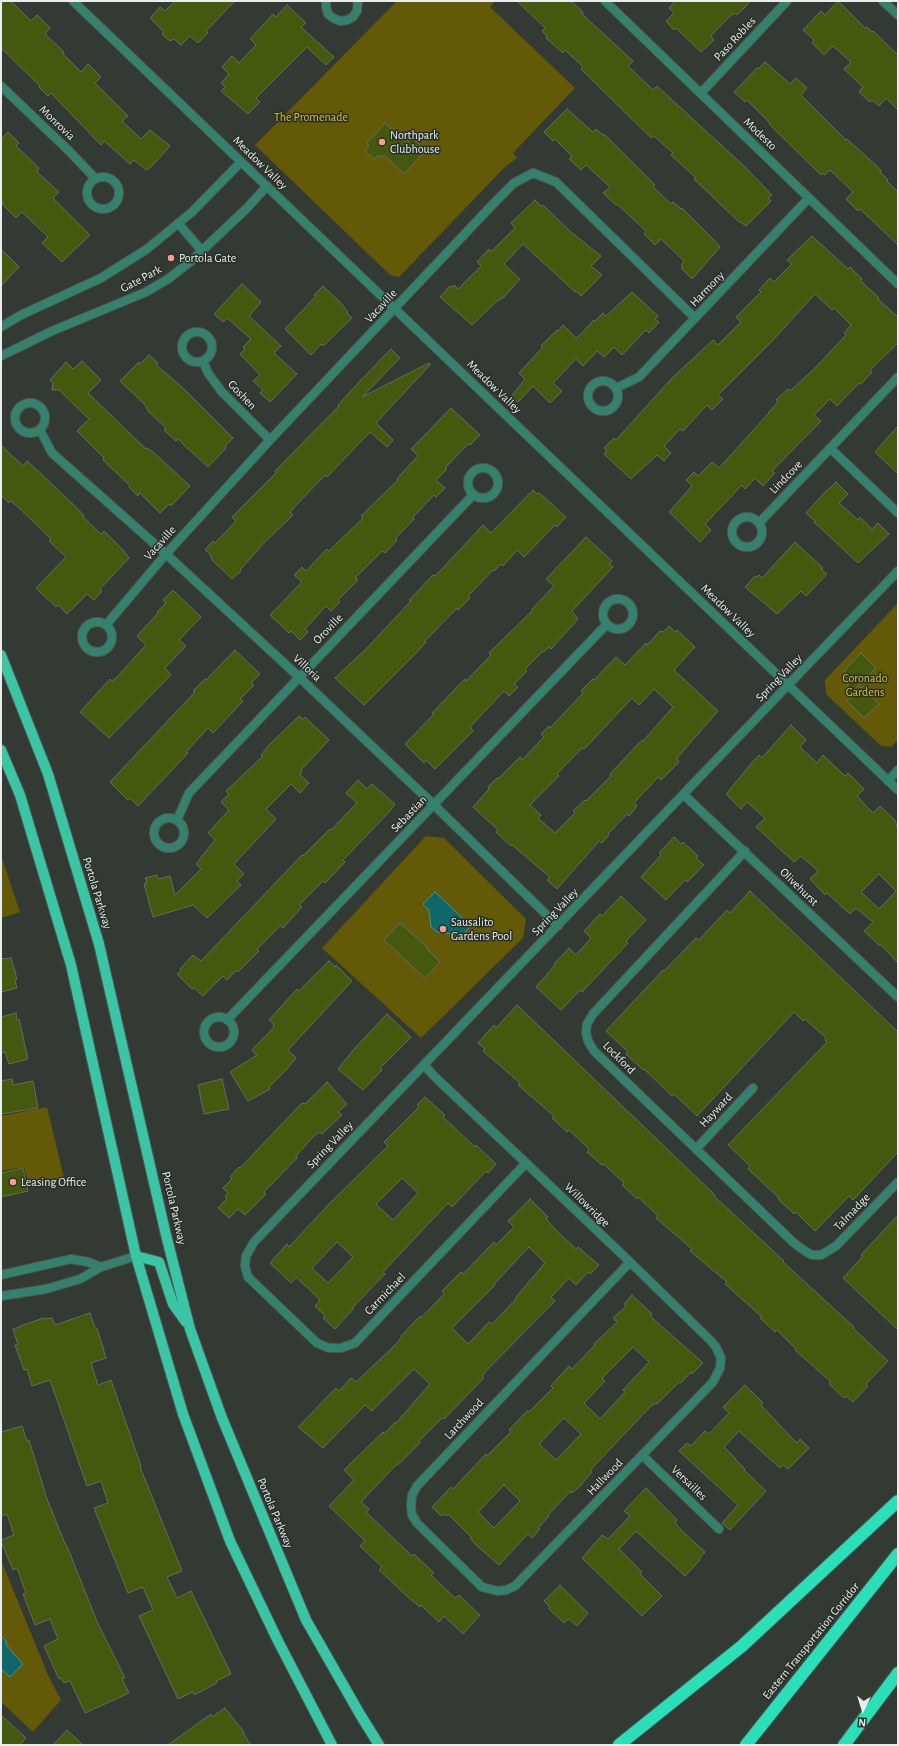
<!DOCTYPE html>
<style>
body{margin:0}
#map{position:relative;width:899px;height:1746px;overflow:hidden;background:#333a34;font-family:"Alegreya Sans",sans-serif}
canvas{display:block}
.frame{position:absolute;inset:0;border:2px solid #e9eeea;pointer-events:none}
.north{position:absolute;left:843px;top:1690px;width:40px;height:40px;-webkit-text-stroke:3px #29302a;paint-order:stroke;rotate:184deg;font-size:11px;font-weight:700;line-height:16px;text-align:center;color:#e9eeea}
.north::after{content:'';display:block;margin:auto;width:14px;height:18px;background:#e9eeea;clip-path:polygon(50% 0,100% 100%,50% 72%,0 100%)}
</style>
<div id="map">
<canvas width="899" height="1746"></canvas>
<div class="frame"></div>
<div class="north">N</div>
</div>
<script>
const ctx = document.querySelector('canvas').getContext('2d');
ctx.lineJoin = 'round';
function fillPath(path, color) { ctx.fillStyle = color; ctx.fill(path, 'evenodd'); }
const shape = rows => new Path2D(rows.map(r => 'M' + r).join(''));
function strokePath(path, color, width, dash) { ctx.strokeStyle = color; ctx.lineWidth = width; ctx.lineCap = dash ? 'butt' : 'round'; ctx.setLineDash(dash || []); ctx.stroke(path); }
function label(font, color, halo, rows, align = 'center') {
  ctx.font = font + ' "Alegreya Sans",sans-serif'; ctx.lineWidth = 3; ctx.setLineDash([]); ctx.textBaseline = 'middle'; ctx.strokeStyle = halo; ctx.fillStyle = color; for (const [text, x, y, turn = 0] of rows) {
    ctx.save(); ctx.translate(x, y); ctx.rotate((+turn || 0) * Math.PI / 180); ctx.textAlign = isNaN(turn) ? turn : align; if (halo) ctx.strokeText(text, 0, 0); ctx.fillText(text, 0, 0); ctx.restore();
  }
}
fillPath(shape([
 [397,1,495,1,490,7,575,88,513,153,517,158,505,167,399,277,390,275,255,145],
 [898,603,898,740,891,747,881,746,826,694,825,680],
 [426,836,444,838,526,919,523,938,421,1038,322,948],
 [1,855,20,912,1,918],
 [47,1107,64,1178,29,1185,24,1167,1,1171,1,1116],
 [1,1560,48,1675,61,1700,33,1732,1,1702]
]), '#645907');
const water = shape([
 [435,892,471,926,459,938,455,934,437,932,431,927,429,910,423,904,435,892],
 [1,1636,6,1641,6,1645,23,1664,10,1677,1,1669,1,1636]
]);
fillPath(water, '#0f6769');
strokePath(water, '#509090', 1);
const building = shape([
 [5,1,11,1,31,21,37,15,50,28,45,34,64,52,63,54,81,72,88,64,101,77,95,83,128,116,122,121,141,139,150,130,170,146,151,167,146,170,134,160,130,164,104,141,101,145,51,93,48,96,39,87,40,86,1,48,1,5,5,1],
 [175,1,235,1,206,31,208,33,198,43,190,36,181,45,174,39,170,41,162,34,164,32,150,18,160,7,165,11,175,1],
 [517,1,571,1,583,12,582,14,633,61,628,66,653,90,657,86,744,166,772,195,768,198,771,201,746,226,739,221,739,222,694,179,696,178,671,155,673,153,654,136,651,138,581,69,583,67,565,50,563,53,546,38,547,36,542,31,545,28,517,1],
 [675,1,751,1,737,15,734,13,728,18,711,36,714,40,701,52,676,28,674,30,666,21,674,13,669,8,675,1],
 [838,1,865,28,867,27,872,32,873,31,898,55,898,110,886,98,879,106,872,100,870,102,859,92,863,87,844,69,851,62,833,46,824,55,812,43,814,40,803,30,821,11,825,15,838,1],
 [287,5,306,23,301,27,334,57,326,65,307,47,256,98,260,102,248,114,221,91,225,87,221,83,229,74,222,67,232,56,239,63,256,45,250,39,273,14,276,17,287,5],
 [765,62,790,84,796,78,807,88,801,95,846,140,847,139,881,170,880,172,888,180,887,181,898,192,898,245,860,209,858,211,846,199,853,192,830,170,825,175,823,173,821,175,769,124,770,123,747,100,745,102,734,92,757,68,758,69,765,62],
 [567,109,593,132,596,129,603,135,604,134,655,185,653,187,671,204,673,202,681,209,682,208,715,241,720,247,692,279,681,268,683,267,681,265,684,261,661,239,655,245,644,234,646,231,617,204,616,205,603,193,610,187,586,165,581,170,569,159,572,156,555,139,553,141,544,132,567,109],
 [385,123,407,143,412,138,426,150,404,174,384,155,382,157,379,155,374,159,365,151,369,146,367,143,385,123],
 [8,132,19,143,16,146,39,168,37,172,59,192,53,198,90,235,62,262,42,243,48,237,22,212,16,218,2,204,4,202,1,200,1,139,8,132],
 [535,200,541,206,543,205,571,232,601,256,591,266,602,275,581,296,576,291,575,292,523,244,504,264,520,279,504,297,497,301,472,325,440,297,450,286,452,287,454,285,458,289,481,266,477,262,489,249,491,252,515,228,511,223,535,200],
 [812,236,848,269,850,267,862,279,860,280,879,298,878,299,898,317,898,343,870,370,872,372,861,384,859,383,837,406,830,399,814,415,821,421,772,471,775,473,763,486,755,478,745,489,742,485,705,524,711,530,700,542,669,512,692,486,686,480,694,472,698,476,712,462,719,468,769,413,768,413,778,402,776,400,788,389,790,391,815,368,846,335,844,333,851,325,834,308,832,310,815,294,773,340,718,395,723,399,712,410,707,405,683,431,680,429,664,446,671,453,664,461,657,455,631,479,604,454,607,451,604,448,614,438,616,440,672,378,713,340,718,345,741,322,736,317,761,292,759,290,770,278,774,282,792,264,787,260,812,236],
 [1,249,19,267,1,286,1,249],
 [242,284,261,302,249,316,281,346,274,353,297,374,270,402,260,393,263,390,253,381,260,375,240,354,245,349,243,347,251,339,227,318,223,322,214,314,242,284],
 [323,286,340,302,348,312,347,313,352,318,323,346,321,344,311,355,285,329,316,296,314,295,323,286],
 [632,292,658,316,655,319,659,322,649,333,646,330,622,355,614,347,604,357,597,351,583,366,576,359,553,383,562,391,550,403,533,386,518,402,511,397,525,379,519,373,543,347,541,346,557,330,558,331,563,325,576,338,578,337,594,320,595,321,603,313,606,316,632,292],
 [391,349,400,358,362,397,429,363,430,365,376,423,393,440,387,447,370,432,327,477,325,475,304,497,290,512,293,515,263,544,240,570,241,571,232,579,212,560,210,554,205,550,213,541,215,543,236,521,232,517,276,473,275,471,339,406,338,405,360,381,391,349],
 [149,355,158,363,156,365,182,387,233,438,225,446,226,448,208,467,185,446,178,439,176,441,164,430,166,428,149,412,145,405,120,381,139,362,140,364,149,355],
 [82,361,101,380,88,393,146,449,147,448,153,452,190,486,171,506,169,504,160,513,140,493,138,496,129,487,130,486,103,460,104,458,77,431,89,419,59,390,52,390,53,383,50,380,66,362,73,369,82,361],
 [451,408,480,435,470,445,468,444,445,468,447,469,436,480,445,488,436,497,434,495,413,517,414,519,395,539,397,540,385,553,382,551,355,578,358,580,338,600,340,602,331,611,326,606,305,629,308,632,300,640,291,631,289,633,270,615,302,582,294,575,302,567,306,571,327,549,329,551,363,518,361,516,398,480,397,479,402,473,418,456,411,449,451,408],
 [898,426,898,474,875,452,898,426],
 [1,445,23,466,27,461,36,469,78,509,84,516,83,517,101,534,104,531,123,550,129,558,100,589,102,591,94,600,87,594,67,614,58,605,56,607,36,588,66,557,49,541,51,539,44,532,18,507,11,501,9,503,1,495,1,445],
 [836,482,848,494,839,503,858,520,860,517,872,529,878,523,889,534,858,563,814,522,815,521,806,513,827,490,828,490,836,482],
 [533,490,537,494,539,493,544,497,566,517,557,527,555,525,524,557,517,550,503,566,501,564,494,571,493,570,468,596,470,598,458,610,457,608,425,641,426,642,417,652,364,705,335,678,367,648,411,601,409,600,418,591,433,575,435,576,441,570,483,525,491,533,533,490],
 [586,537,612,561,609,564,613,567,572,611,578,619,551,649,549,647,544,652,543,651,525,669,527,671,514,684,518,687,509,696,504,691,486,710,470,727,473,731,435,769,426,760,424,763,405,744,434,714,432,713,460,684,465,679,466,681,491,655,489,653,533,610,532,609,554,586,546,579,586,537],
 [795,542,823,568,821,569,827,574,806,596,801,591,777,614,745,587,755,576,757,577,759,575,762,578,795,542],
 [172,591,174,591,201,617,179,640,186,646,165,668,171,675,109,738,80,712,110,679,112,681,117,677,146,645,137,636,158,613,157,612,166,603,163,600,172,591],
 [669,626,675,632,677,630,695,647,674,670,718,711,677,758,679,762,661,780,658,777,634,803,637,806,629,816,627,814,608,834,609,835,602,843,599,841,557,889,547,880,550,877,512,845,511,846,496,832,498,830,473,807,489,789,488,787,497,778,498,779,520,757,522,760,544,737,541,734,549,726,550,728,583,693,581,691,593,679,594,680,616,657,625,665,646,643,647,645,660,631,663,632,669,626],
 [654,689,673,707,643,741,642,740,610,774,611,776,586,801,585,800,573,811,575,813,555,833,538,818,541,815,530,805,559,776,557,774,582,748,584,749,591,742,632,698,639,705,654,689],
 [235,650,260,674,251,683,254,685,240,699,243,701,213,733,208,728,186,752,188,753,138,806,130,798,128,800,110,782,195,692,193,691,205,679,206,680,235,650],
 [861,653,876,668,848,696,848,675,844,671,861,653],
 [861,687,879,704,864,718,847,701,861,687],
 [299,716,303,719,305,717,329,740,301,770,302,772,300,775,309,783,300,793,291,784,266,809,276,819,234,864,244,874,237,881,241,885,207,918,193,905,153,917,144,884,147,883,145,878,157,875,158,879,170,876,175,895,201,869,196,864,215,840,208,833,229,810,221,802,229,794,226,791,263,756,261,755,269,745,299,716],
 [791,725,806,740,800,747,817,763,823,755,845,776,848,773,864,789,857,796,873,813,880,806,895,820,898,830,898,963,881,945,880,946,864,931,873,922,856,908,850,914,827,893,825,895,810,879,818,871,801,856,794,862,756,827,765,818,747,802,741,809,726,794,750,765,759,755,762,758,791,725],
 [879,874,896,891,879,909,861,892,879,874],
 [358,780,367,789,372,784,395,804,391,810,343,860,345,862,325,883,323,881,299,905,302,907,283,928,280,925,275,931,257,949,259,951,238,972,237,970,227,980,223,976,203,996,194,988,192,989,177,974,181,970,180,969,193,955,201,961,302,855,303,856,330,829,331,830,357,803,346,793,358,780],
 [674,837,681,844,683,842,698,856,696,858,704,865,687,882,685,880,666,900,641,877,661,855,659,853,674,837],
 [750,891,898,1032,898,1152,853,1200,849,1196,815,1231,796,1212,794,1214,778,1199,779,1198,748,1169,750,1166,728,1145,827,1042,825,1040,826,1038,805,1019,803,1021,794,1012,697,1116,674,1094,672,1096,644,1069,643,1070,626,1054,628,1052,606,1031,663,970,664,971,696,938,699,940,727,910,730,913,750,891],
 [621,896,646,920,626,941,628,943,582,992,580,990,561,1010,536,987,555,965,554,964,569,948,576,955,591,938,584,931,600,914,602,916,621,896],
 [400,923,427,947,426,948,440,962,425,978,384,940,400,923],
 [11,958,17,979,15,980,17,988,1,992,1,959,11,958],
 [329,961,335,967,336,965,352,981,288,1050,296,1058,287,1069,269,1087,270,1089,248,1101,230,1072,257,1055,252,1051,253,1049,274,1027,273,1026,274,1024,269,1020,297,989,299,991,329,961],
 [517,1005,715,1195,714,1196,784,1261,783,1262,854,1327,853,1328,888,1361,866,1384,868,1386,853,1402,846,1396,844,1398,829,1384,831,1382,795,1350,796,1349,777,1330,775,1332,760,1318,762,1317,725,1284,727,1282,690,1251,692,1249,656,1218,658,1216,638,1197,637,1199,622,1185,624,1183,604,1164,602,1165,587,1152,589,1149,569,1130,567,1132,552,1118,554,1116,518,1085,520,1083,483,1051,485,1049,478,1043,494,1025,496,1028,517,1005],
 [16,1013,17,1020,19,1019,28,1059,9,1064,5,1052,1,1053,1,1017,16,1013],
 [387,1014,411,1037,380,1068,382,1070,363,1090,338,1069,354,1049,387,1014],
 [12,1079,13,1085,33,1081,38,1108,1,1114,1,1081,12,1079],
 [222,1079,229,1109,204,1114,198,1085,222,1079],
 [327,1082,347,1104,338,1112,342,1115,322,1134,319,1132,313,1137,296,1156,297,1158,264,1192,266,1194,245,1215,238,1209,229,1218,218,1208,227,1198,225,1196,228,1193,223,1188,232,1179,230,1177,239,1167,240,1168,302,1103,305,1104,327,1082],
 [425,1097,445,1115,443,1117,475,1147,476,1145,496,1164,488,1173,486,1171,452,1207,448,1203,383,1272,385,1274,353,1307,354,1308,335,1329,323,1318,325,1316,315,1306,320,1300,296,1277,291,1283,270,1263,287,1244,289,1247,328,1205,388,1146,384,1142,419,1107,417,1105,425,1097],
 [402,1178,418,1193,393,1220,376,1204,402,1178],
 [337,1242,353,1257,328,1283,312,1268,337,1242],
 [23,1168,28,1191,1,1197,1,1173,23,1168],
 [530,1199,548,1217,546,1219,559,1233,576,1249,578,1247,599,1265,590,1274,588,1272,576,1285,569,1278,551,1297,555,1301,487,1370,482,1376,484,1378,444,1419,442,1418,419,1441,420,1443,401,1462,394,1467,361,1502,369,1509,366,1512,412,1556,414,1554,434,1573,431,1575,455,1598,459,1595,480,1615,463,1634,444,1616,439,1622,421,1605,420,1607,409,1598,379,1570,382,1567,360,1546,365,1541,329,1506,354,1480,344,1470,383,1432,384,1434,395,1422,396,1423,430,1384,414,1369,372,1411,365,1405,323,1448,298,1427,336,1388,339,1391,351,1378,356,1382,393,1347,402,1337,401,1336,420,1316,421,1318,444,1294,442,1291,461,1272,463,1274,494,1242,496,1245,514,1227,508,1221,530,1199],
 [529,1247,545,1263,516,1297,517,1298,492,1324,489,1322,468,1344,452,1328,495,1285,494,1284,529,1247],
 [898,1215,898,1330,843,1278,863,1256,861,1255,898,1215],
 [632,1295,652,1314,650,1316,703,1363,692,1374,691,1372,681,1383,679,1382,657,1404,656,1403,650,1407,595,1465,590,1471,592,1472,579,1487,572,1493,571,1491,548,1515,549,1516,538,1528,540,1529,532,1538,528,1534,499,1565,476,1545,470,1538,471,1537,448,1514,446,1516,444,1514,441,1516,432,1507,451,1487,453,1489,486,1454,487,1456,511,1432,509,1430,527,1411,529,1412,553,1388,551,1386,569,1366,572,1369,595,1345,594,1344,617,1322,613,1318,626,1306,624,1304,632,1295],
 [633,1347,649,1362,623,1390,625,1392,600,1419,584,1403,605,1381,602,1378,633,1347],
 [564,1418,581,1434,556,1460,539,1444,564,1418],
 [504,1485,520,1501,494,1528,478,1512,504,1485],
 [90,1313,95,1328,97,1328,106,1358,91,1363,98,1385,111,1380,141,1466,140,1467,182,1571,167,1577,177,1598,191,1591,231,1674,216,1681,217,1683,194,1695,193,1692,178,1699,139,1616,153,1610,147,1597,143,1587,128,1593,94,1508,108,1503,101,1481,87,1486,50,1380,32,1386,27,1369,24,1370,15,1345,18,1345,13,1329,20,1327,20,1326,41,1319,46,1318,46,1319,52,1318,55,1325,90,1313],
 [745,1385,763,1403,761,1405,789,1435,797,1443,800,1439,809,1448,788,1469,783,1465,780,1468,739,1431,724,1447,735,1458,735,1459,745,1469,744,1470,766,1491,730,1530,722,1523,738,1505,679,1451,687,1443,691,1446,705,1431,709,1434,729,1413,723,1407,745,1385],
 [22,1426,27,1441,29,1440,47,1499,66,1546,67,1546,98,1624,125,1678,122,1679,129,1693,85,1713,70,1681,64,1683,61,1678,59,1679,44,1646,58,1639,50,1619,35,1625,23,1594,26,1593,17,1568,13,1570,1,1541,1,1540,14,1535,7,1514,1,1516,1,1432,22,1426],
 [646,1488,677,1520,675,1522,680,1529,705,1552,699,1559,700,1560,685,1576,636,1531,619,1549,642,1572,640,1574,662,1596,642,1616,582,1558,602,1535,608,1539,630,1516,624,1511,646,1488],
 [560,1585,588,1613,577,1626,569,1619,564,1623,549,1609,550,1607,544,1601,560,1585],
 [225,1708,244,1732,243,1733,251,1745,168,1745,204,1719,211,1714,212,1717,225,1708],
 [1,1715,26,1738,20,1745,1,1745,1,1715],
 [67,1730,83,1745,53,1745,67,1730]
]);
fillPath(building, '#44590e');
strokePath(building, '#676b61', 1);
const minor = shape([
 [326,1,326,7,328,14,333,18,340,21,347,20,353,17,357,11,358,1],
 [605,1,898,284],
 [883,1,898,15],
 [1,86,68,150,95,178],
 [701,93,787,1],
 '87 193a16 16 0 1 1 32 0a16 16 0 1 1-32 0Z',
 '182 347a15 15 0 1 1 30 0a15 15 0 1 1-30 0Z',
 [203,361,208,373,222,392,270,440],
 '588 396a15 15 0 1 1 30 0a15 15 0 1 1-30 0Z',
 [616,388,639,377,809,198],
 '15 418a15 15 0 1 1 30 0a15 15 0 1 1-30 0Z',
 [40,430,52,453,166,554,299,677,434,805,558,926],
 [830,448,898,513],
 '468 483a15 15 0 1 1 30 0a15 15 0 1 1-30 0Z',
 '732 532a15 15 0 1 1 30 0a15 15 0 1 1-30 0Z',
 [759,523,898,377],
 '603 614a15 15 0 1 1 30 0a15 15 0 1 1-30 0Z',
 '82 637a15 15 0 1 1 30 0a15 15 0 1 1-30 0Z',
 [106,625,166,554,270,440,495,202,514,183,533,173,556,182,695,318],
 [888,781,898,770],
 [684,795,898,997],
 '154 833a15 15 0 1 1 30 0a15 15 0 1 1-30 0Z',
 [177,820,189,793,473,495],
 [745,851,593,1014,587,1024,586,1032,588,1041,594,1051,794,1243,805,1251,812,1255,821,1255,836,1246,898,1182],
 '204 1032a15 15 0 1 1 30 0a15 15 0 1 1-30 0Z',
 [227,1020,607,624],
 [424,1065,436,1078,526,1163,630,1262,710,1340,716,1347,721,1358,720,1368,713,1382,515,1586,506,1590,498,1591,482,1587,417,1523,412,1515,411,1506,412,1495,417,1486,630,1262],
 [696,1149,753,1088],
 [526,1163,355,1343,341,1348,329,1348,317,1343,248,1277,245,1266,246,1256,254,1242,788,685,898,790],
 [1,1275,71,1259,88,1262,101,1267],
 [1,1296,46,1289,80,1279,101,1267,136,1256],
 [642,1455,719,1529]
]);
const tertiary = shape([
 [73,1,788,685,898,571],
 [178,223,202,251],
 [1,327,21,315,101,278,147,249,192,212,241,162],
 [1,356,52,331,146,292,168,279,190,262,247,208,267,186]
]);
const primary = shape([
 [1,655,48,774,99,944,166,1235,190,1329,222,1418,306,1620,361,1716,379,1745],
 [1,750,20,795,71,965,136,1256,183,1414,230,1541,278,1641,332,1745],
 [136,1256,159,1262,173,1304,186,1322]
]);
const motorway = shape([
 [619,1745,742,1646,898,1501],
 [746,1745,898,1554],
 [844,1745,898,1673]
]);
strokePath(minor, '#505751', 10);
strokePath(tertiary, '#505751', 10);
strokePath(primary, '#505751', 12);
strokePath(motorway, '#505751', 14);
strokePath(minor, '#34826e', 8);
strokePath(tertiary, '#34826e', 8);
strokePath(primary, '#3ac5a4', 10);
strokePath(motorway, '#2ae0b9', 12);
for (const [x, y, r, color] of [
 [382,142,4,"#f59d90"],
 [171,258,4,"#f59d90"],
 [443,929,4,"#f59d90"],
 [13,1182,4,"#f59d90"]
]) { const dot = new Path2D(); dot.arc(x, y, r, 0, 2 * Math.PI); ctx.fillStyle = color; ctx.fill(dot); strokePath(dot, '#29302a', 1.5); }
label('12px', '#e9eeea', '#29302a', [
 ["Paso Robles",735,39,-47],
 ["Monrovia",57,123,44],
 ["Modesto",760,134,44],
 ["Meadow Valley",260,163,44],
 ["Gate Park",141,279,-28],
 ["Harmony",707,289,-46],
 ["Vacaville",381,306,-47],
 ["Meadow Valley",494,387,44],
 ["Goshen",242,395,46],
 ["Lindcove",786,477,-46],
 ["Vacaville",160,543,-48],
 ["Meadow Valley",728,611,44],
 ["Oroville",328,629,-46],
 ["Villoria",307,668,43],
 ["Spring Valley",779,678,-46],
 ["Sebastian",409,814,-46],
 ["Olivehurst",799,887,44],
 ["Portola Parkway",97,893,73],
 ["Spring Valley",555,912,-46],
 ["Lockford",619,1058,45],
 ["Hayward",716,1110,-47],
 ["Spring Valley",330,1145,-46],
 ["Willowridge",587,1205,44],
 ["Portola Parkway",174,1208,77],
 ["Talmadge",852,1212,-46],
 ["Carmichael",385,1294,-46],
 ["Larchwood",464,1419,-47],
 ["Hallwood",605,1477,-46],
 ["Versailles",689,1483,44],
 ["Portola Parkway",275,1513,67],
 ["Eastern Transportation Corridor",811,1641,-51]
]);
label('12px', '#d6c22e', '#29302a', [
 ["The Promenade",311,117],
 ["Coronado",865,678],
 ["Gardens",865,692]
]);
label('12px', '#e9eeea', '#29302a', [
 ["Northpark",390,135],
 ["Clubhouse",390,149],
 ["Portola Gate",179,258],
 ["Sausalito",451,922],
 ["Gardens Pool",451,936],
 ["Leasing Office",21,1182]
], 'left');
</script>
